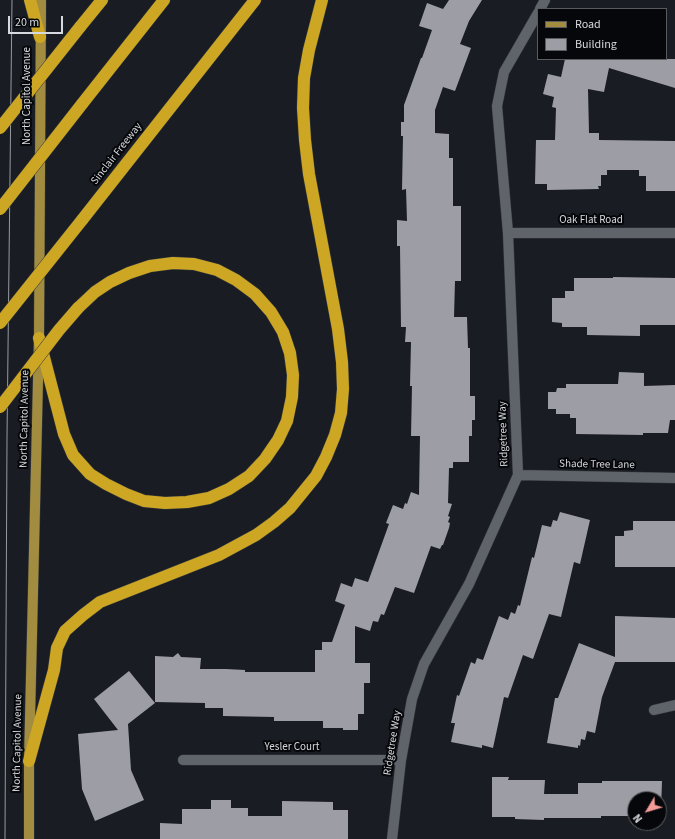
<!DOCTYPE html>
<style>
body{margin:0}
#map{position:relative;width:675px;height:839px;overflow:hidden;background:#191d23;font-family:"Source Sans 3",sans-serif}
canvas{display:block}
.legend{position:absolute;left:537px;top:8px;width:130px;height:52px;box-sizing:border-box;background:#06070a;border:1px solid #595b5e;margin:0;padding:5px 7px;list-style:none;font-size:12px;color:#d6d9dd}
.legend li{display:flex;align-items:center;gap:8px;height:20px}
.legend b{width:20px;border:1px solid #595b5e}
.north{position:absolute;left:627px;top:791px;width:40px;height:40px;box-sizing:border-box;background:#06070a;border:1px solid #595b5e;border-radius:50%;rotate:232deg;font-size:11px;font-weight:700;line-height:16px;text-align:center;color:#d6d9dd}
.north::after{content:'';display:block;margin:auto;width:14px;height:18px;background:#f59b98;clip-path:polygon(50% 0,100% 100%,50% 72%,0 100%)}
.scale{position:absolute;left:8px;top:16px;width:55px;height:18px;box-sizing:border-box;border:2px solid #d6d9dd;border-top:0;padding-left:5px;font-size:12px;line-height:14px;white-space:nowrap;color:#d6d9dd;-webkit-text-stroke:3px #06070a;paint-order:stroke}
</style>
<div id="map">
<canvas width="675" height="839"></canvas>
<ul class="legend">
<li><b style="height:5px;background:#a18c40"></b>Road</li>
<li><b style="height:11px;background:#9d9da6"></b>Building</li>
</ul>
<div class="north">N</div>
<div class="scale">20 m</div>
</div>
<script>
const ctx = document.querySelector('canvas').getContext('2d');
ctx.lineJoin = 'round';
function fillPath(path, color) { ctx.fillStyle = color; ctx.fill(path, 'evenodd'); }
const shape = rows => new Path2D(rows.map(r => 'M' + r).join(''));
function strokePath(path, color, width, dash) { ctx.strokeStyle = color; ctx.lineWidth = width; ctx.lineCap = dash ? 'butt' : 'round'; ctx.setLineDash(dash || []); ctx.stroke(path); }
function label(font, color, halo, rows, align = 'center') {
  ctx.font = font + ' "Source Sans 3",sans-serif'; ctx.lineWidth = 4; ctx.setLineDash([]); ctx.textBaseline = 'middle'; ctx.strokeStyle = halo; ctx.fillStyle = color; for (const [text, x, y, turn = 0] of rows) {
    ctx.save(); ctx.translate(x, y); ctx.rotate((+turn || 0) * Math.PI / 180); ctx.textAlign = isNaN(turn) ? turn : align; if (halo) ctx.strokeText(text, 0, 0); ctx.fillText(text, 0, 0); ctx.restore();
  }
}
fillPath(shape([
 [449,0,482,0,469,21,460,44,471,48,455,91,443,87,435,110,435,133,449,134,449,158,453,158,453,206,461,206,461,281,455,281,454,317,467,317,468,348,470,348,470,396,475,396,475,420,472,420,472,436,469,436,469,462,453,462,453,468,449,468,448,503,452,504,448,516,450,517,448,522,450,523,449,528,443,545,442,545,440,549,431,546,414,593,395,587,384,615,381,614,378,622,373,621,370,631,355,626,355,663,370,663,370,683,364,683,364,714,358,714,358,730,343,730,343,728,323,728,323,721,274,721,274,717,223,716,223,708,205,708,205,703,155,702,155,656,173,657,178,653,181,657,201,658,200,669,226,669,245,670,245,672,315,672,315,650,322,650,322,642,332,642,345,605,335,601,341,583,352,587,355,578,368,582,389,524,386,523,393,505,403,509,405,503,407,504,411,492,419,495,420,436,411,436,412,386,410,386,411,342,405,342,406,327,401,327,400,246,397,246,397,220,407,221,406,189,402,190,403,136,401,136,401,122,404,122,404,105,421,58,422,58,432,30,419,26,427,3,443,9],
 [565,59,675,59,675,88,609,68,604,92,588,89,589,133,599,133,599,140,675,141,675,191,646,191,646,176,639,176,639,170,607,170,607,175,601,175,601,186,598,186,599,189,547,190,547,184,535,184,536,140,555,140,556,108,552,107,554,97,543,94,548,74,561,77],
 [613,277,675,278,675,325,640,325,640,336,587,335,587,327,562,327,562,323,552,322,552,298,565,298,565,291,574,291,574,278,613,278],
 [619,372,644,373,644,386,675,385,675,420,670,420,668,433,643,433,643,435,576,434,576,418,570,418,570,414,556,414,556,409,548,409,548,392,556,392,557,388,566,388,566,384,618,384],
 [560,512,590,520,580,564,574,562,561,617,549,614,533,659,523,655,508,698,504,697,493,748,482,745,482,748,451,742,455,723,451,723,457,695,459,696,471,662,475,664,477,658,483,660,499,616,508,620,511,612,515,614,518,605,520,606,532,557,534,558,542,525,551,527,553,520,557,521],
 [633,521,675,521,675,567,615,567,615,536,624,536,624,531,633,530],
 [615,616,675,618,675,662,615,662,602,697,595,733,587,731,585,740,581,739,580,746,578,745,578,748,547,743,555,698,558,698,579,643,615,657],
 [129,671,155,703,128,724,131,770,144,800,95,821,82,789,78,734,118,730,94,699],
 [492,777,509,777,508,780,545,780,544,794,578,794,578,783,602,783,602,781,662,781,661,810,659,810,659,799,635,799,635,810,628,810,628,816,601,816,601,818,544,818,544,820,515,819,515,817,492,817],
 [211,800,231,800,231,808,248,808,248,816,282,816,282,801,333,802,333,810,348,810,348,839,160,839,160,823,182,824,182,809,211,809]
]), '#9d9da6');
const street = shape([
 [540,9,545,0],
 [508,233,675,233],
 [518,475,675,478],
 [654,710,675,705],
 [183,760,401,760],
 [392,839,401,760,412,699,424,664,469,584,518,475,508,233,497,106,504,72,538,13]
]);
const primary = shape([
 [29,839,29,761,39,338,41,0]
]);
const highway = shape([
 [30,0,40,37],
 [80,27,102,0],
 [82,104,164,0],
 [82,220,255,0],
 [39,338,64,434,73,455,90,474,106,484,126,494,144,501,165,503,187,502,209,498,229,489,249,476,265,459,278,440,287,421,292,397,293,375,290,353,283,332,271,312,255,294,236,280,217,270,194,264,173,263,150,266,129,273,110,282,95,292,78,308],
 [29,761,54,670,57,648,65,631,83,615,100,602,219,555,256,535,274,522,290,508,316,476,326,457,335,435,341,413,343,389,342,362,338,329,309,174,305,140,303,108,304,78,309,50,322,0]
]);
strokePath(street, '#373a3e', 11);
strokePath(primary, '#373a3e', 11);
strokePath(highway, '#373a3e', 13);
strokePath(street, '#5f646b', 10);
strokePath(primary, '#a18c40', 10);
strokePath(highway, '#cda723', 12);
strokePath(shape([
 [5,839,7,437,12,0]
]), '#979a9f', 1);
const highwayBridge = shape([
 [0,128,80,27],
 [0,209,82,104],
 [0,323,82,220],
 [0,407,59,330,78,308]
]);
strokePath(highwayBridge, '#373a3e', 13, []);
strokePath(highwayBridge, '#cda723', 12);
label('11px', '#d6d9dd', '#06070a', [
 ["North Capitol Avenue",28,96,-90],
 ["Sinclair Freeway",117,154,-52],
 ["Oak Flat Road",591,221],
 ["North Capitol Avenue",25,419,-89],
 ["Ridgetree Way",504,434,-92],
 ["Shade Tree Lane",597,465,1],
 ["North Capitol Avenue",18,743,-89],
 ["Ridgetree Way",393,743,-81],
 ["Yesler Court",292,748]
]);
</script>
